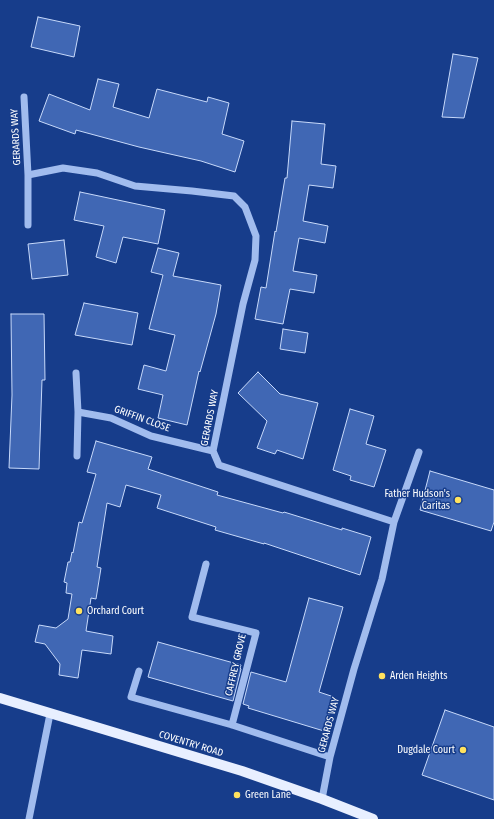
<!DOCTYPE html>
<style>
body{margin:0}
canvas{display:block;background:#173d8b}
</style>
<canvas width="494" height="819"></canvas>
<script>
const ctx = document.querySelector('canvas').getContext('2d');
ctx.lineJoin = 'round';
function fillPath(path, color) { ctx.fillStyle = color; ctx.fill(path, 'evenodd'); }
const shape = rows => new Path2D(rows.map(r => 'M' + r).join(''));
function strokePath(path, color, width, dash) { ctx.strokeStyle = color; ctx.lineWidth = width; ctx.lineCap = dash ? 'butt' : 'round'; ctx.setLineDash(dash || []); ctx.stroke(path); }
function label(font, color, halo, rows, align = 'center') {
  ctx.font = font + ' "Fira Sans Condensed",sans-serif'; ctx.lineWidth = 3; ctx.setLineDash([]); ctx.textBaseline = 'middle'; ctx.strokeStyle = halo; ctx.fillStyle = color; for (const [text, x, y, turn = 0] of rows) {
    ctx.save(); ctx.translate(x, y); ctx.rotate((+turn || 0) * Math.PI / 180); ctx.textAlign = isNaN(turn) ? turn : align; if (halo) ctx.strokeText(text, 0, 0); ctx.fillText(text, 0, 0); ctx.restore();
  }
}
const building = shape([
 [38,17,80,26,74,57,31,47,38,17],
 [453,54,478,58,464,118,442,117,453,54],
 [98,79,119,84,113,107,149,118,157,89,207,102,208,97,229,103,222,134,244,141,235,172,201,161,139,147,76,130,75,134,39,121,49,94,90,110,98,79],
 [292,121,325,124,321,164,336,166,333,188,309,185,303,221,328,226,325,243,299,238,293,271,317,275,314,293,290,289,283,324,255,319,261,287,266,288,275,231,276,232,285,178,287,178,292,121],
 [80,192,165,210,158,244,123,237,116,263,96,257,104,226,74,220,80,192],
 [64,240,68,275,32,279,28,244,64,240],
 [158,248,179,253,173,276,221,285,216,314,200,372,199,371,187,425,158,418,163,395,138,389,144,365,166,371,175,335,149,329,163,275,151,272,158,248],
 [84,303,138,313,132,345,75,335,84,303],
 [11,314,44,314,45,380,42,380,39,469,9,468,12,395,11,314],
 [283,329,308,333,305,353,280,349,283,329],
 [258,372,280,394,318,403,303,459,277,450,275,454,257,448,267,421,238,393,258,372],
 [350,409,374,416,366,444,386,450,374,487,350,480,351,476,333,470,350,409],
 [96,441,152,457,148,469,218,492,217,495,283,513,284,512,342,530,342,528,371,537,360,575,264,543,264,544,215,530,216,527,157,508,161,495,126,485,120,507,107,503,97,567,101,568,96,599,91,598,86,631,113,636,111,654,82,650,78,678,59,675,60,664,45,644,35,642,39,625,56,628,68,619,72,594,66,593,67,583,64,582,68,562,70,562,72,552,73,553,79,522,82,523,96,474,87,472,96,441],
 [430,471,494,490,494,522,491,531,420,510,430,471],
 [309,598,343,607,319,692,334,697,324,731,248,708,249,706,243,704,251,672,286,682,309,598],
 [158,642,241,665,240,668,241,669,233,701,148,677,158,642],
 [445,710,494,727,494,800,422,775,445,710]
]);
fillPath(building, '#4067b4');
strokePath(building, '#c7d9fa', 1);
strokePath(shape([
 [24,97,28,175,28,225],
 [28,175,63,168,97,173,135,186,192,191,234,196,245,207,256,236,255,260,243,304,213,451,219,465,394,522,382,579,354,669,330,757,322,799],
 [76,373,78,412,111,418,151,436,213,451],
 [77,456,78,412],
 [394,522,419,452],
 [206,564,192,617,256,633,232,725],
 [139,671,131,697,232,725,330,757],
 [29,819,50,714]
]), '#a1bcee', 7);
strokePath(shape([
 [0,698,242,771,322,799,373,819]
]), '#e8efff', 10);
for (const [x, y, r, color] of [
 [458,500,4,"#ffe25e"],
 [79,611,4,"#ffe25e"],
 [382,676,4,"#ffe25e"],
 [463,750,4,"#ffe25e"],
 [237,795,4,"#ffe25e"]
]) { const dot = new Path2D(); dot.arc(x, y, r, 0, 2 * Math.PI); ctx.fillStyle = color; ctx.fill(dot); strokePath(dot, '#173d8b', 1.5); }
label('10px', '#fff', '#173d8b', [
 ["GERARDS WAY",16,137,-93],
 ["GERARDS WAY",210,418,-79],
 ["GRIFFIN CLOSE",142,419,20],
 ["CAFFREY GROVE",236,665,-77],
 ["GERARDS WAY",329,725,-75],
 ["COVENTRY ROAD",191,744,17]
]);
label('10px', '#fff', '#173d8b', [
 ["Father Hudson's",450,494,"right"],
 ["Caritas",450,506,"right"],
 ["Orchard Court",87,611],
 ["Arden Heights",390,676],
 ["Dugdale Court",455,750,"right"],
 ["Green Lane",245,795]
], 'left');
</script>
